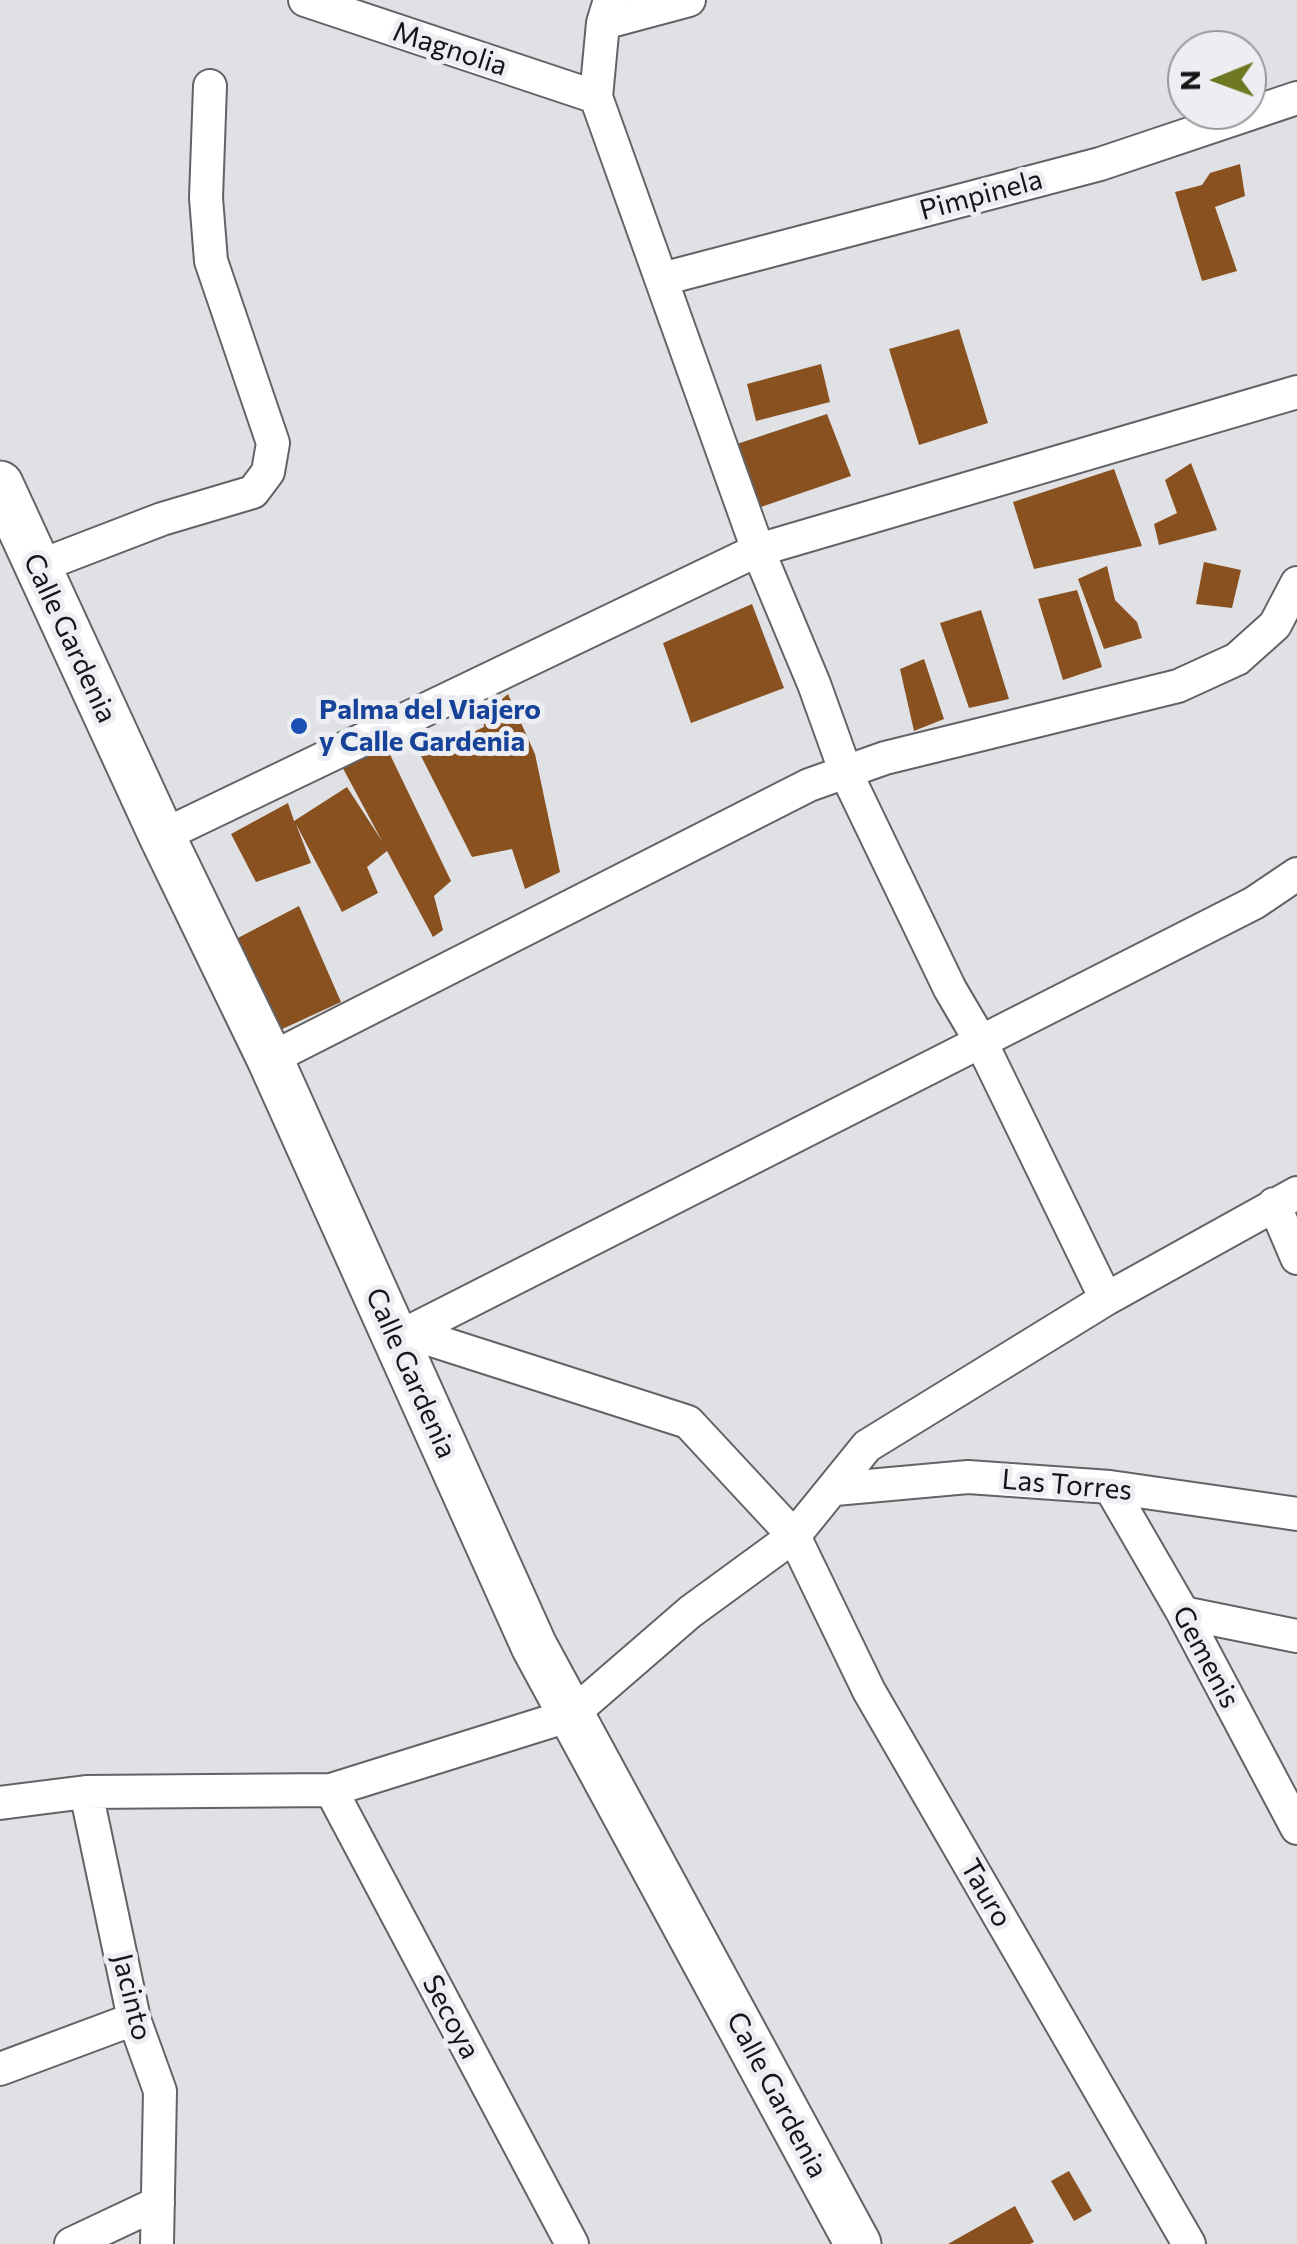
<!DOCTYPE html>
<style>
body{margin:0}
#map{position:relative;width:1297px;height:2244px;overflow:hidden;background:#e0e1e5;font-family:Commissioner,sans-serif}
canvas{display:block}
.north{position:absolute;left:1167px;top:30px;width:100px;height:100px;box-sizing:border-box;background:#edeef2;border:2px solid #97979a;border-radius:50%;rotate:269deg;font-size:28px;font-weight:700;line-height:40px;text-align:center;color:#151517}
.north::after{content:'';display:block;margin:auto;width:35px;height:45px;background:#6e7721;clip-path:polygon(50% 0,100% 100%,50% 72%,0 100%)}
</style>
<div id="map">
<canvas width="1297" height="2244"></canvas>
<div class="north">N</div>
</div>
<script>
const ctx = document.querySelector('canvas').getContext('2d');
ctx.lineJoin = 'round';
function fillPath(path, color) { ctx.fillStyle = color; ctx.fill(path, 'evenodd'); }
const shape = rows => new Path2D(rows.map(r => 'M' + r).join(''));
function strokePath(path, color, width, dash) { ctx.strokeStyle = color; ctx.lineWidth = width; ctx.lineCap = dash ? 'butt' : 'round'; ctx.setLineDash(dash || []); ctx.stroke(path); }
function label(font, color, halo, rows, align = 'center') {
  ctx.font = font + ' Commissioner,sans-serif'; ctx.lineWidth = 10; ctx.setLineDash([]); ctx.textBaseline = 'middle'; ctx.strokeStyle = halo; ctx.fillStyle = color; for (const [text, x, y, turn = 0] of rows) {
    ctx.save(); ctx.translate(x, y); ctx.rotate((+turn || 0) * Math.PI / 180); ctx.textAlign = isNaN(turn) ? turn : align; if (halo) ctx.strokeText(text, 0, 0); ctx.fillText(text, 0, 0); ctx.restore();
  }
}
fillPath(shape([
 [1240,164,1245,196,1215,207,1237,271,1202,281,1175,192,1202,185,1210,173],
 [959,329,988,423,919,445,889,349],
 [821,364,830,402,756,421,747,384],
 [827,414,851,476,755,509,737,444],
 [1191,463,1217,530,1159,545,1154,524,1177,513,1165,480],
 [1114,469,1142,546,1034,569,1013,502],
 [1204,562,1241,570,1232,608,1196,604],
 [1107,566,1115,600,1137,622,1142,638,1104,649,1078,579],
 [1077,590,1102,667,1063,680,1038,599],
 [752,604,784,688,691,723,663,643],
 [981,610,1009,699,969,708,940,623],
 [924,659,944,719,914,731,900,669],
 [508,694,535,754,560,872,525,889,512,849,472,857,421,756,484,727,483,715],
 [383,740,451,881,434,896,443,930,433,937,387,851,367,867,378,893,342,912,296,824,311,863,256,882,231,834,288,803,294,821,347,787,382,841,339,761],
 [299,906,341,1002,278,1031,234,940],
 [1069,2171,1092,2211,1074,2221,1051,2181],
 [1015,2206,1034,2242,1030,2244,948,2244]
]), '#88511f');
const street = shape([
 [305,0,596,97],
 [610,0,603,23,596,97,758,550,814,684,846,773,950,989,980,1040,1106,1299],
 [603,23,689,0],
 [662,279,1100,164,1297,98],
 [37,567,162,519,253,492,268,472,273,443,211,261,206,198,210,86],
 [162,836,758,550,1297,392],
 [270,1059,809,785,885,758,1178,686,1237,659,1275,625,1297,583],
 [1274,1204,1297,1258],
 [407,1332,688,1422,794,1536,869,1691,1189,2244],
 [399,1337,1254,903,1297,874],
 [1110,1487,1183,1613,1297,1828],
 [835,1489,968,1477,1110,1487,1297,1514],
 [1183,1613,1297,1636],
 [331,1790,572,2244],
 [86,1792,134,2019,160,2091,157,2244],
 [0,1803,86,1792,331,1790,571,1715,690,1612,794,1536,867,1446,1106,1299,1297,1193],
 [0,2069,134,2019],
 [71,2244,158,2203]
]);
const secondary = shape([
 [0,484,162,836,270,1059,534,1646,858,2244]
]);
strokePath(street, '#636367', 36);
strokePath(secondary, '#636367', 49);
strokePath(street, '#fff', 32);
strokePath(secondary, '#fff', 45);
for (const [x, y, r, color] of [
 [299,726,10,"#1a4fb4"]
]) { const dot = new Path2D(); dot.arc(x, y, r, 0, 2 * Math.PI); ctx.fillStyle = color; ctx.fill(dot); strokePath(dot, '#edeef2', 4); }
label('28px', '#151517', '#edeef2', [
 ["Magnolia",450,49,18],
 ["Pimpinela",981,195,-15],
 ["Calle Gardenia",70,638,65],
 ["Calle Gardenia",411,1373,66],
 ["Las Torres",1067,1485,5],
 ["Gemenis",1206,1657,62],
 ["Tauro",986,1893,60],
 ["Jacinto",132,1997,76],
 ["Secoya",451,2017,62],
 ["Calle Gardenia",777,2095,62]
]);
label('bold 28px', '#164399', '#edeef2', [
 ["Palma del Viajero",319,710],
 ["y Calle Gardenia",319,742]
], 'left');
</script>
